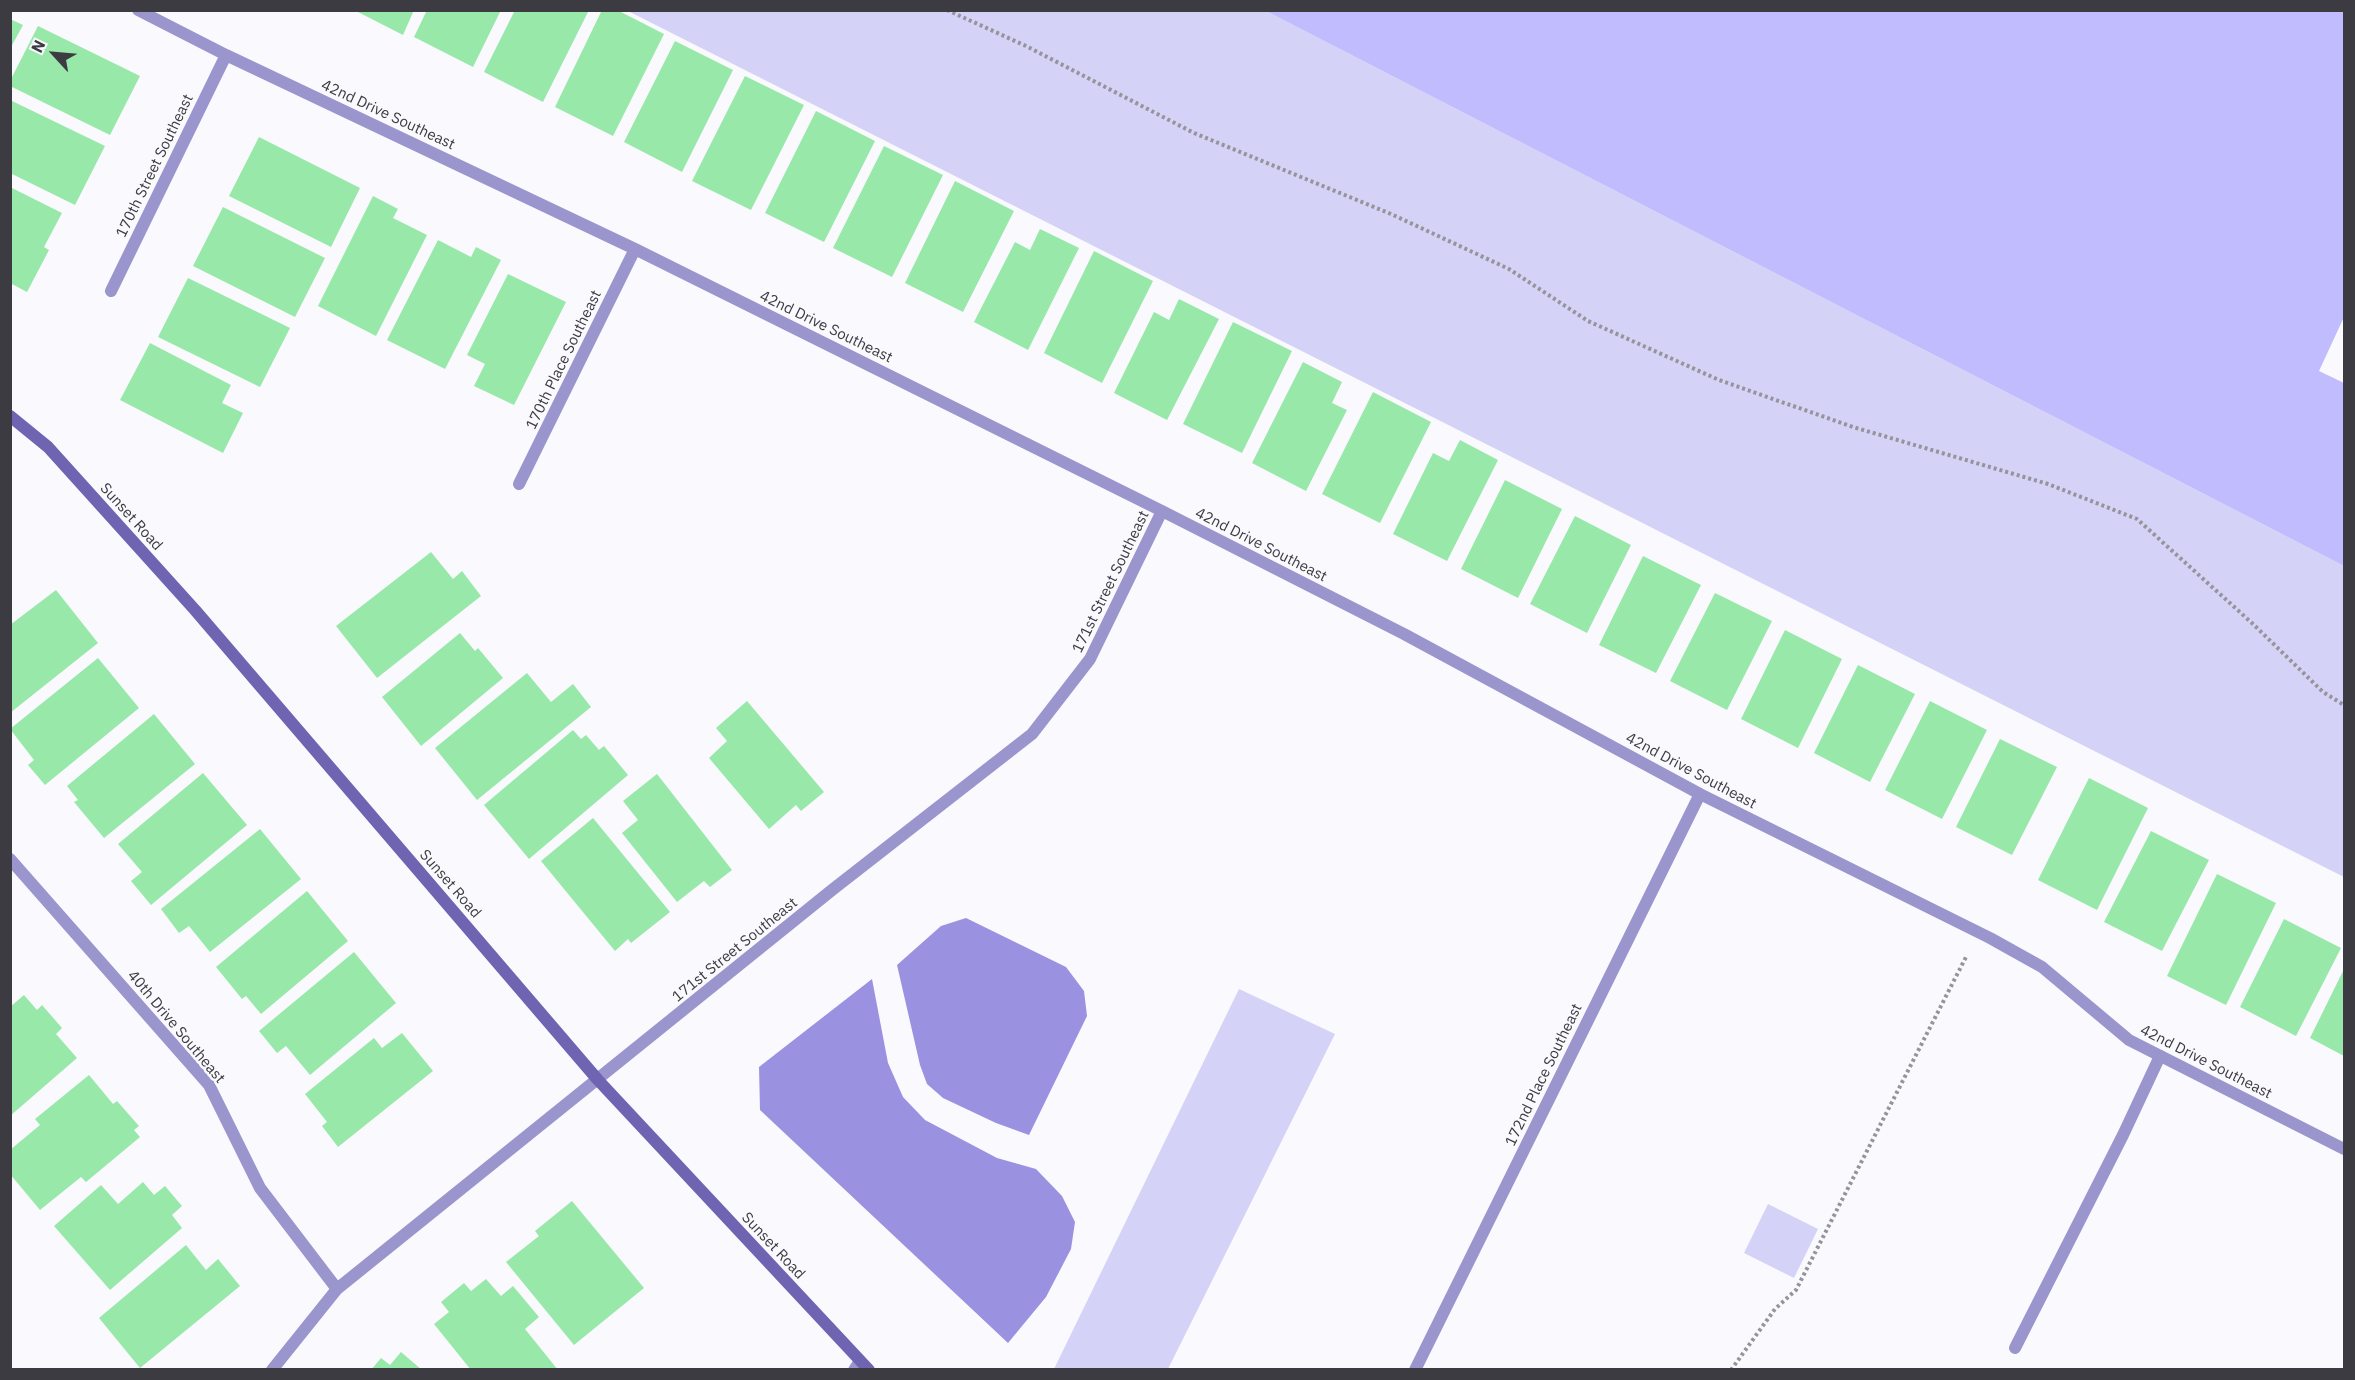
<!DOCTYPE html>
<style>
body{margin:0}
#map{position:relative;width:2355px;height:1380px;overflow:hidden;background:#f9f9fe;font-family:"IBM Plex Sans",sans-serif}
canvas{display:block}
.frame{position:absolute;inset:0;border:12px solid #3c3b41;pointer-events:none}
.north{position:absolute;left:24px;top:24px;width:60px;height:60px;-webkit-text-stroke:4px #f9f9fe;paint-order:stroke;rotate:296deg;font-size:16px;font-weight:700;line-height:24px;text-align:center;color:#3c3b41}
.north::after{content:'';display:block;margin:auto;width:21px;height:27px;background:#3c3b41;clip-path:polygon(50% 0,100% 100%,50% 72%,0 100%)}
</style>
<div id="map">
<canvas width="2355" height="1380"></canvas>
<div class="frame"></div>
<div class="north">N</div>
</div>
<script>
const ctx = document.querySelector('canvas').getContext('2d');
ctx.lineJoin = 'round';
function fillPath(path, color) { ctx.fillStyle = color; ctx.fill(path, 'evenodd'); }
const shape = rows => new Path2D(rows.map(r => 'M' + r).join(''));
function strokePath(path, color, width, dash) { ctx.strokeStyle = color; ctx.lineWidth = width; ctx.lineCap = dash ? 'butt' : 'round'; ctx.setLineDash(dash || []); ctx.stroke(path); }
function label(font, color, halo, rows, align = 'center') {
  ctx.font = font + ' "IBM Plex Sans",sans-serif'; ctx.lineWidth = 5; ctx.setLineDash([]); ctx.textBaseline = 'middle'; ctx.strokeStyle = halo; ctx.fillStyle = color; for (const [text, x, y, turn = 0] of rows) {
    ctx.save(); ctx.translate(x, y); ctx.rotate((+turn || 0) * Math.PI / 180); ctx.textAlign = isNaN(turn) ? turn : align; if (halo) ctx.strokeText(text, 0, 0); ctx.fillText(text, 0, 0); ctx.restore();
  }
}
fillPath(shape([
 [628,11,1266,11,2344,566,2344,877],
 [1239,989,1335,1034,1168,1369,1054,1369],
 [1768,1204,1818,1229,1794,1278,1744,1253]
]), '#d4d2f6');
fillPath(shape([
 [1266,11,2344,11,2344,317,2319,371,2344,383,2344,566]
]), '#c1bcfe');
fillPath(shape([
 [966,918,1066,967,1084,991,1087,1016,1029,1135,996,1123,943,1098,927,1084,920,1065,897,965,941,926],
 [872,979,888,1063,903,1097,925,1120,997,1158,1036,1169,1062,1196,1075,1222,1071,1249,1046,1297,1008,1343,760,1110,759,1067]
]), '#9a91e1');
fillPath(shape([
 [354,10,414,10,403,35],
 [427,10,501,10,473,67,414,37],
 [515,10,589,10,543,102,484,72],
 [602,10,617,10,664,34,613,136,555,107],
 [10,19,23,25,10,49],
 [38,26,140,76,110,135,10,86,10,81],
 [675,41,733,70,682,172,624,142],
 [745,76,804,105,751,210,692,181],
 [10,100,105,146,75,205,10,173],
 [816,111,875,141,824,242,765,213],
 [259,137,360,188,331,247,229,196],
 [884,146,943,175,892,277,833,248],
 [955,181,1014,211,963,312,905,283],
 [10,187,62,213,44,247,49,250,27,292,10,283],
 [373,196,398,209,393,218,427,235,376,336,318,306],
 [223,207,325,258,295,317,193,266],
 [1040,229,1079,248,1028,350,974,322,1015,242,1030,250],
 [438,240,471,257,476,247,501,260,445,369,387,340],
 [1094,251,1153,281,1102,383,1044,353],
 [508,274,566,302,514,405,474,386,485,364,467,355],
 [188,278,290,328,260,387,158,337],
 [1179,299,1219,319,1167,420,1114,393,1154,312,1169,320],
 [1233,322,1292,351,1242,453,1183,424],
 [150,343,231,385,222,403,243,413,223,453,120,400],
 [1303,362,1342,382,1332,403,1347,410,1306,491,1252,463],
 [1373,392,1431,422,1380,523,1322,494],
 [1460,440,1498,460,1447,561,1393,534,1433,453,1449,461],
 [1505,480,1562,509,1518,598,1461,569],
 [1575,516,1631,545,1587,633,1530,604],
 [431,552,453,579,462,571,481,596,377,678,336,626],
 [1643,556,1701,585,1656,673,1599,645],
 [56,590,98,643,10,713,10,625],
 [1715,593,1772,621,1727,710,1670,681],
 [1785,630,1842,659,1798,748,1741,719],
 [460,633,475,651,478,648,503,678,421,746,382,697],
 [98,658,139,708,45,785,28,765,34,760,10,729],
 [1858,665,1915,694,1870,782,1814,753],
 [527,673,551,702,573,684,591,707,477,800,435,748],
 [747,701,824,792,801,811,796,805,769,829,709,758,727,741,716,728],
 [1930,701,1987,730,1942,819,1885,790],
 [154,714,195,764,104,838,74,802,78,800,67,786],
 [573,730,581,739,586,735,599,750,604,746,628,775,529,859,484,805],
 [2000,739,2057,767,2012,855,1956,827],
 [203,773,247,825,151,905,131,881,142,872,118,844],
 [657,774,732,870,710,887,704,881,677,902,622,833,638,820,623,801],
 [2089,778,2148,808,2097,910,2038,880],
 [593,818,670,912,631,943,628,939,615,951,541,861],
 [260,829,301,879,210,952,189,926,179,933,161,909],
 [2151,831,2209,860,2162,951,2104,922],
 [2217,874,2276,903,2226,1005,2167,976],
 [307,891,348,941,261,1014,246,996,242,999,216,967],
 [2284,919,2341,948,2296,1036,2240,1007],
 [354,952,396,1003,310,1075,286,1046,277,1053,259,1031],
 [2344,969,2344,1056,2310,1038],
 [24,995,37,1010,42,1005,62,1028,56,1034,77,1058,10,1116,10,1007],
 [402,1033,433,1071,338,1147,322,1126,327,1122,305,1094,374,1038,382,1048],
 [89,1075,113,1104,117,1101,139,1126,134,1130,140,1137,86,1182,81,1177,40,1210,10,1174,10,1150,40,1125,35,1119],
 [143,1182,154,1195,165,1186,182,1206,172,1215,182,1228,110,1290,54,1226,101,1185,118,1204],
 [572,1201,644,1288,574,1345,506,1262,539,1236,535,1231],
 [186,1245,206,1270,218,1259,240,1286,140,1368,99,1318],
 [486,1279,501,1296,513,1286,539,1317,525,1329,558,1370,471,1370,434,1324,449,1312,441,1302,464,1283,471,1291],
 [401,1352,422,1370,371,1370,381,1358,390,1365]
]), '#98e8aa');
strokePath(shape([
 [947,10,1026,46,1194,133,1391,214,1509,269,1588,321,1719,380,1853,427,2048,484,2137,519,2253,624,2323,692,2344,705],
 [1731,1370,1775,1309,1796,1290,1966,957]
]), '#95949a', 4, [3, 3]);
strokePath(shape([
 [2015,1348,2123,1135,2160,1056]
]), '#9a95cc', 12);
strokePath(shape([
 [138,10,226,55,635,249,1162,511,1404,634,1700,794,1990,938,2042,967,2129,1040,2344,1149],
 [111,291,226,55],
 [519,484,635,249],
 [10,859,209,1085,260,1188,337,1289],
 [272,1370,337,1289,832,890,1032,734,1090,659,1162,511],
 [854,1370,860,1361],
 [1415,1370,1700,794]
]), '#9a95cc', 12);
strokePath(shape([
 [10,416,48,447,195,610,598,1080,869,1370]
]), '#6e64b2', 12);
label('15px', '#3c3b41', '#f9f9fe', [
 ["42nd Drive Southeast",388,115,25],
 ["170th Street Southeast",155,166,-64],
 ["42nd Drive Southeast",826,327,26],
 ["170th Place Southeast",564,360,-64],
 ["Sunset Road",131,517,48],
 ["42nd Drive Southeast",1261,545,27],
 ["171st Street Southeast",1111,582,-64],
 ["42nd Drive Southeast",1691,771,28],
 ["Sunset Road",450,884,49],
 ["171st Street Southeast",735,950,-39],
 ["40th Drive Southeast",176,1027,50],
 ["42nd Drive Southeast",2206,1062,27],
 ["172nd Place Southeast",1544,1075,-64],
 ["Sunset Road",773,1246,47]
]);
</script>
